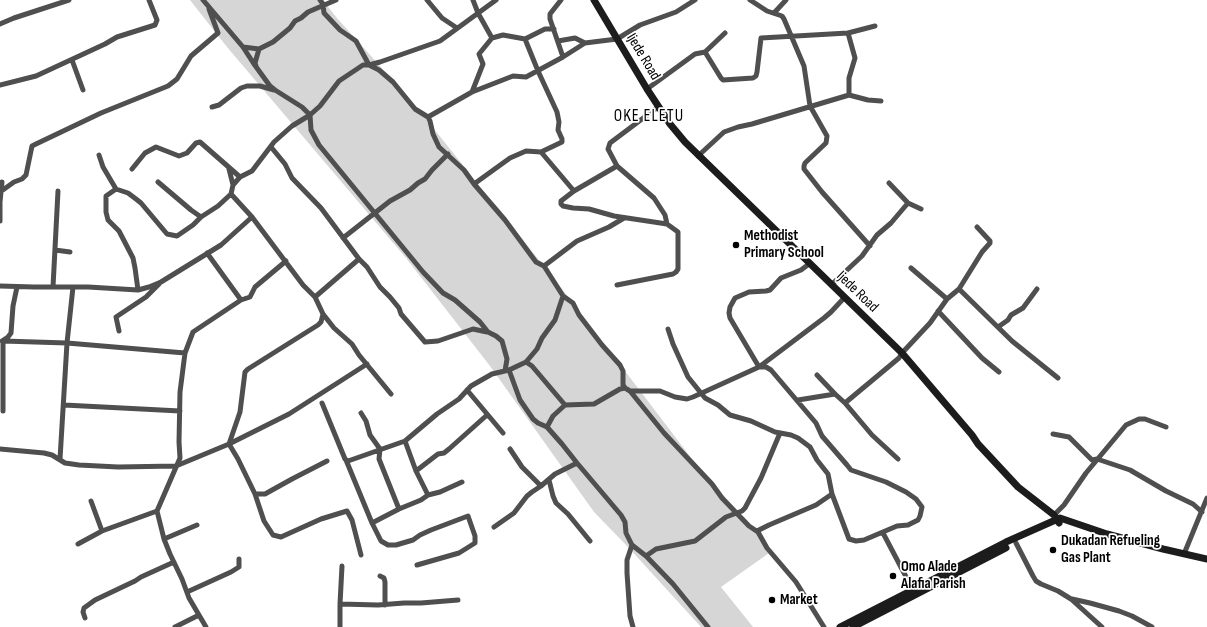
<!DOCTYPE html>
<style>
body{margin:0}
canvas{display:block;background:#fff}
</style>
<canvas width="1207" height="627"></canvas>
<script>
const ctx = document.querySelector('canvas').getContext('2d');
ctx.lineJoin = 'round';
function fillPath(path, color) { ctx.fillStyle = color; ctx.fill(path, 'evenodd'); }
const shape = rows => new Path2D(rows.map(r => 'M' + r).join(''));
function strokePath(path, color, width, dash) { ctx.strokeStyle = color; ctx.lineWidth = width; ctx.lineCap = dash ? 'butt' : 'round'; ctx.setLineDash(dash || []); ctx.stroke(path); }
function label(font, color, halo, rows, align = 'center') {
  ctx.font = font + ' "Sofia Sans Condensed",sans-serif'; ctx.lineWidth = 3.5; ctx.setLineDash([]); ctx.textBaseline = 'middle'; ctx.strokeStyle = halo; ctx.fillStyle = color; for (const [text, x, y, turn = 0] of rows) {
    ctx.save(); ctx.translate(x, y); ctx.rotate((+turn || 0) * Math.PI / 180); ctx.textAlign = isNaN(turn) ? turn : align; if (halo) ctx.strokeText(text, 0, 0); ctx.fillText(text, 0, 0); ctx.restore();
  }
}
fillPath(shape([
 [190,0,323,0,336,17,414,104,574,304,692,459,772,551,721,587,753,627,701,627,628,547,594,512,490,366,406,258,227,47]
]), '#d6d6d6');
strokePath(shape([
 [203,0,243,47,254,64,270,86,275,90,302,107,310,115,311,130,319,145,423,272,443,293,455,300,480,322,488,332,496,336,502,341,507,359,505,371],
 [320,0,323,4,324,13,340,30,356,41,369,65,379,70,393,82,415,109,428,117,430,121,433,134,439,147,464,170,474,184,505,220,533,258,536,262,544,266,563,296,573,303,579,315,602,345,620,365,623,371,623,385,625,388,630,391,660,391,675,397,687,399,693,397,759,367,824,318,831,312,844,298],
 [427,0,442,18,457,28],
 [473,0,478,13,492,38],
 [561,0,550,14,550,19,563,57],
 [750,0,767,11,782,16,784,19,804,66,810,106,827,136,826,143,805,163,804,166,804,169,822,192,870,246],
 [774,13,786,0],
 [0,24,14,18,69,0],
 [848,33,855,58,849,78,849,95],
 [558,41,575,38,585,43],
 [243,47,259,49],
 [705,52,721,78,723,80,753,78,756,76,757,72,761,38,848,33,875,26],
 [72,60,83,90],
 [256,66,255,63,259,49,273,42,290,28,295,21,301,18,308,12,336,0],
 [0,85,36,76,105,44,117,37,155,25,157,20,149,0],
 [647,89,695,54,705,52,725,33],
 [472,92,483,64,479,54,492,38,503,35,525,39,545,29,554,29],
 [212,107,219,105,241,88,247,86,260,86,274,90],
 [658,107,610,143,608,149,617,166,654,198,665,215,667,224],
 [428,117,472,92,513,76,526,77,563,57,585,43,617,39,640,25,676,12,695,0],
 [271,147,285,164,292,178,321,208,359,259,367,267,380,287,390,297,399,308,401,314,425,342,438,341,473,329,487,332],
 [541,152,574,191],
 [99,155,103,167,116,189,128,193,136,199,141,203,167,234,177,236,193,225,201,217,218,206,231,194,233,185,240,177,252,171,274,142,292,126,310,115,320,106,339,81,363,65,369,65,380,62,440,41,496,0],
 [698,156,724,132,738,127,752,124,849,95,868,100,881,101],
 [617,166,574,191,561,201,561,204,563,206,573,208,589,209,614,216,667,224,678,232,678,269,676,272,673,274,617,285],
 [132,169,145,153,156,147,179,156,187,153,196,143,200,142,240,177],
 [229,169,233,185],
 [158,182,191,210,201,217],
 [889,183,908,203,921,209],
 [474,184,510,158,526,151,541,152,562,142,562,139,558,130,559,122,557,112,538,71,525,39],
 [116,189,106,196,106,212,108,220,119,231,133,258,135,268,138,290],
 [0,192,14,182,22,179,26,175,32,146,36,144,101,113,168,86,177,79,191,56,218,33,209,9],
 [231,194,252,217,303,285,315,297,323,314,334,328,352,344,359,355,391,394],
 [0,202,2,182],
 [0,203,0,221],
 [343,238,390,201,410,190,418,183,425,179,432,170,448,154],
 [55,250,70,252],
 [207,253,241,300],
 [544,266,577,241,609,227,624,218],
 [911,268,947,299],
 [831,285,862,256,877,235,891,223,908,203],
 [0,286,34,287,88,287,138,290,149,287,161,282,221,245,252,217],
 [53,287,58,191],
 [959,289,1012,341,1058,378],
 [315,297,359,259],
 [938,311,982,358,999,372],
 [323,314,321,322,318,325,248,369,245,372,240,412,229,444,238,459,255,494,264,521,273,535,281,537,321,519,347,511,352,520,361,555],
 [998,327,1008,320,1011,315,1023,308,1037,289],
 [668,329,673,344,688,377,705,398,718,405,730,415,751,421,775,432,791,435,798,438,810,447,817,460,828,474,832,494,849,539,856,541,864,540,897,526,908,525,918,520,920,516,922,507,916,499,906,492,886,482,851,470,847,465,822,436,816,423,771,370,766,367,759,367,730,318,729,313,730,307,735,298,749,292,766,291,770,290,781,278,801,270,809,264],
 [119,331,116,317,146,297,159,284],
 [2,341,8,337,11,333,13,306,17,287],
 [526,362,532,366,565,405],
 [509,370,520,400,533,419,538,423,547,427,562,444,577,463,621,515,625,522,626,533,632,545,646,556,673,584,708,627],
 [817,375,835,394,845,403,872,435,898,459],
 [467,390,503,433],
 [630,391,664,433,712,484,722,498,749,526,758,532,767,548,796,582,824,627],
 [798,400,835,394],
 [322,403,345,459,348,461,405,441,437,414,459,399,471,386,492,374,509,370,526,362,537,349,542,338,555,320,563,296],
 [845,403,899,358,902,353,930,323,947,299,959,289,982,252,990,243,990,241,977,227],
 [64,405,180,411],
 [3,411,3,341,67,343,185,353],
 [361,413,366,421,370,435,380,449,379,459,399,509],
 [547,427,553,416,565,405,594,404,620,389,625,388],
 [1053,434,1069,437,1092,460,1097,459,1130,470,1166,491,1193,504,1202,512],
 [405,441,416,471,428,495],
 [0,449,44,453,52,455,65,463,79,465,118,467,176,466,229,444,289,414,367,364],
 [510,449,522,467,541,486],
 [60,459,67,343,73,287],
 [346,460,372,523,381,541,388,545,396,545,413,540,420,535,431,530,468,516,475,536,475,543,459,553,417,565],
 [416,471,438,454,444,453,449,449,487,415],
 [549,480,553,496,556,503,568,514,590,541],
 [255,494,265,494,292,479,327,461],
 [91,501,102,531,157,511],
 [1054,515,1064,505,1086,473,1126,425,1139,419,1145,419,1166,427],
 [372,523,399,509,421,500,428,495,440,492,462,482],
 [494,527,514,513,527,496,532,492,541,486,555,474,577,463],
 [757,531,769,525,816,505,832,494],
 [883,533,913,590],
 [164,539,197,525],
 [1016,543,1033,576,1036,581,1041,584,1058,591,1071,599,1102,627],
 [78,544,102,531],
 [632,545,627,560,627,573,630,616,633,627],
 [1184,554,1207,498],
 [646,556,656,549,695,541,726,517,742,511,745,508,761,478,780,433],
 [380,576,384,578,385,582,385,605],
 [187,592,231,572,239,567,239,559],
 [1072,599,1090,603,1119,611,1132,616,1152,627],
 [340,604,342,566],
 [85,618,83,612,84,608,95,600,135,581,141,577,174,562],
 [175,627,199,615],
 [206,627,189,598,182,579,170,554,164,539,157,511,180,458,179,442,180,392,185,353,193,332,241,300,250,297,255,287,286,261],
 [340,627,340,604,378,605,404,603,421,603,458,600]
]), '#4f4f4f', 5);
strokePath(shape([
 [594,0,647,89,670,124,685,142,902,353,972,435,978,444,1018,487,1054,515,1059,523],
 [840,627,1006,542,1060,518,1107,534,1163,549,1207,559],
 [853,627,1006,548]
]), '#1c1c1c', 7);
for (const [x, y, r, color] of [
 [736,245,4,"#000"],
 [1053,550,4,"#000"],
 [893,576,4,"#000"],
 [772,600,4,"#000"]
]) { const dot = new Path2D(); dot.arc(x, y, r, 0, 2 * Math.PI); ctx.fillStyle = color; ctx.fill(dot); strokePath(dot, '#fff', 1.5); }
label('15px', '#000', '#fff', [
 ["Ijede Road",643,57,59],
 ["Ijede Road",857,292,44]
]);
label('bold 15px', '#000', '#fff', [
 ["Methodist",744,236],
 ["Primary School",744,253],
 ["Dukadan Refueling",1061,541],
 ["Gas Plant",1061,558],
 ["Omo Alade",901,567],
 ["Alafia Parish",901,584],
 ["Market",780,600]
], 'left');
ctx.letterSpacing = '1px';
label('17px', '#000', '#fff', [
 ["OKE ELETU",649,117]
]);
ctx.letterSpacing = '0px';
</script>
